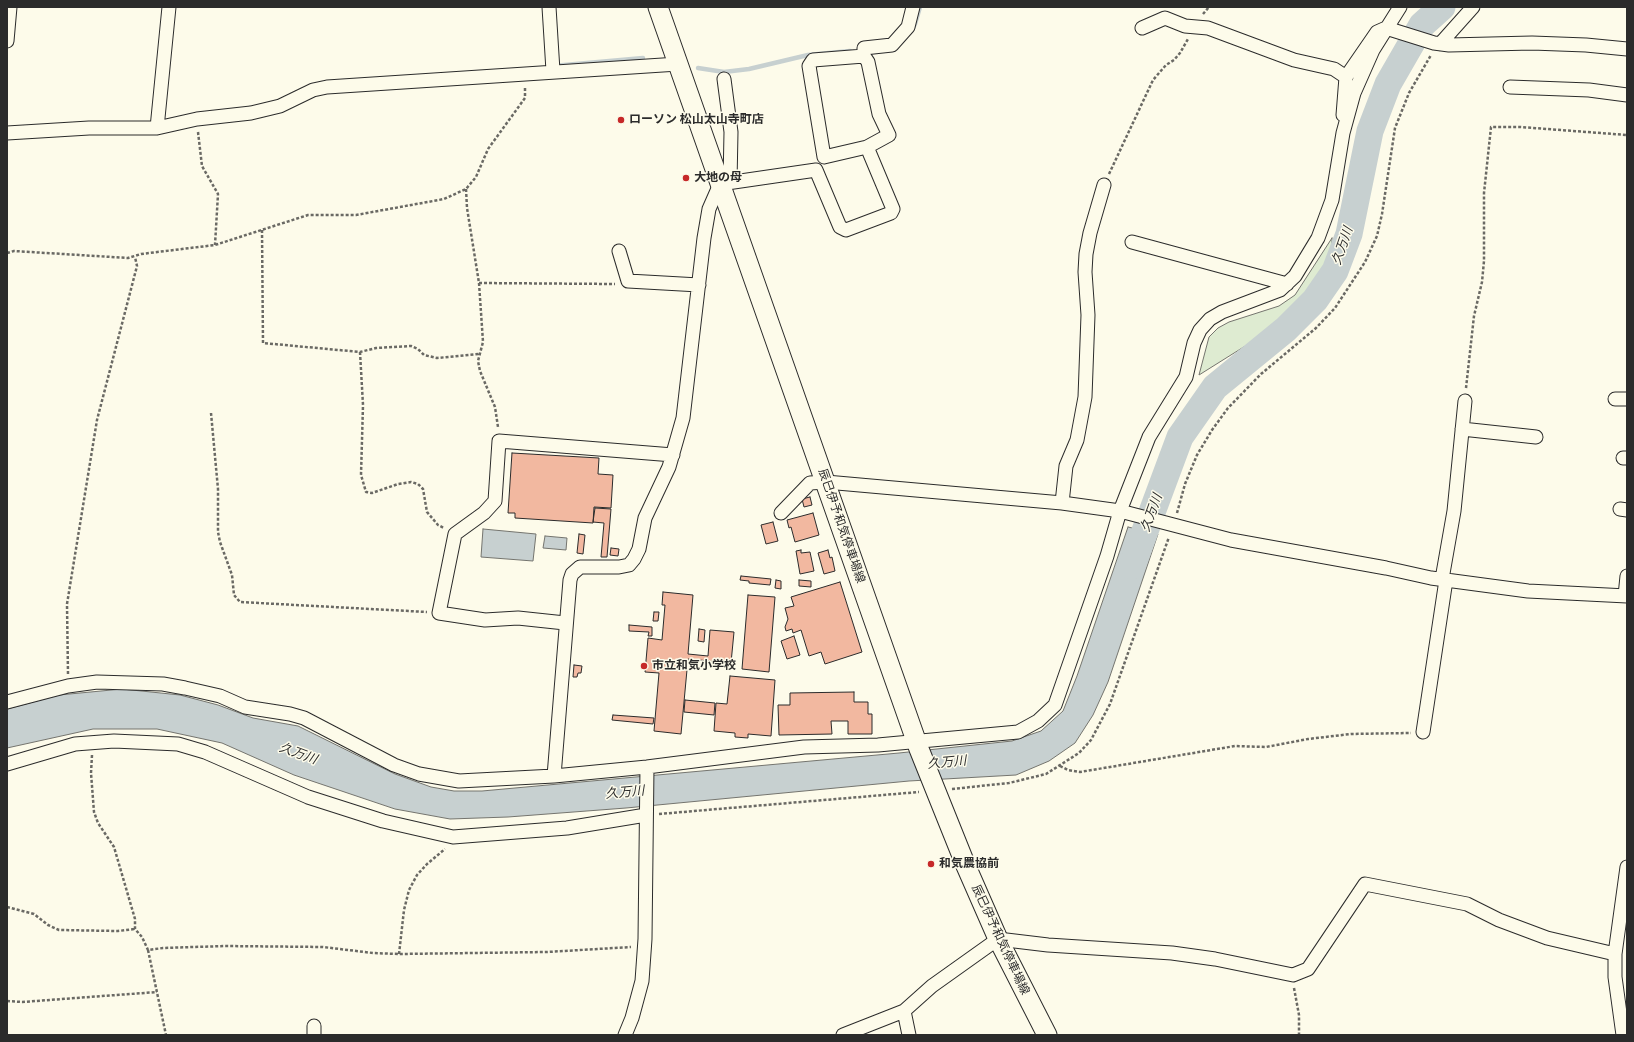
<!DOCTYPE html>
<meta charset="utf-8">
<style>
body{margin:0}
#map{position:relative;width:1634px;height:1042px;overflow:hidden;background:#fdfbea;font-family:"DM Sans",sans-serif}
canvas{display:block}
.frame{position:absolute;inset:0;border:8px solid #2b2b2b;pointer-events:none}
</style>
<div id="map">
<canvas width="1634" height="1042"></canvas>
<div class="frame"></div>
</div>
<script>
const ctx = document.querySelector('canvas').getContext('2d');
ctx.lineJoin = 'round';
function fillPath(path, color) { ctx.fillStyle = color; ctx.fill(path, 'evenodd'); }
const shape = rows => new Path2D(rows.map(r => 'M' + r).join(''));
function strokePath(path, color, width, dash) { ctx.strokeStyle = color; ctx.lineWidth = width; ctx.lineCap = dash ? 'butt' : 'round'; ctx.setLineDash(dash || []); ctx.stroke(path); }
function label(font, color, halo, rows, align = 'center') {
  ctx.font = font + ' "DM Sans","Noto Sans JP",sans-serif'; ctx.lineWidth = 3; ctx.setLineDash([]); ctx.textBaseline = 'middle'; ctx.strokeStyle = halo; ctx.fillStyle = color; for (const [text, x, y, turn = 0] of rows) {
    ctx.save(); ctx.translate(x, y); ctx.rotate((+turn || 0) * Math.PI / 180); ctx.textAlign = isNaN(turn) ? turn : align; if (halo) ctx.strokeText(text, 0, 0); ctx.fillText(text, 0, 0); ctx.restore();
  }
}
const green = shape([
 [1332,238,1332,253,1325,269,1308,298,1287,317,1258,338,1199,375,1209,337,1218,328,1229,322,1279,306,1295,295,1332,238]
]);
fillPath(green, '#deebd1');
strokePath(green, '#74746e', 1);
const water = shape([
 [1128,527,1158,534,1108,682,1093,715,1075,743,1049,761,1016,775,909,781,626,808,508,817,450,819,395,809,294,775,222,743,157,729,93,729,7,748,7,709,59,695,122,689,180,695,218,705,253,718,298,726,395,774,431,787,454,791,482,791,899,753,1012,741,1041,731,1063,711,1077,676,1128,527],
 [483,529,536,534,533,561,481,557,483,529],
 [545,536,567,538,566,550,543,548,545,536]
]);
fillPath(water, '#c7d0d0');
strokePath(water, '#74746e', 1);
strokePath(shape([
 [913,28,915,24,920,7],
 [553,66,643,58],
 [698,68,724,72,749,69,808,55,850,51]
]), '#c7d0d0', 4.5);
strokePath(shape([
 [1132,566,1180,437,1215,387,1286,329,1315,300,1335,271,1349,234,1370,131,1388,84,1422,25,1442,7]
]), '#c7d0d0', 27);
const building = shape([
 [512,453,599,458,598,474,613,475,611,508,594,507,593,523,515,518,515,513,508,513,512,453],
 [810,497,812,505,804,507,802,499,810,497],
 [595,508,611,509,607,557,601,557,604,523,593,522,595,508],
 [813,513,819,535,795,542,791,527,789,528,787,520,813,513],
 [773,522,778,541,766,544,761,525,773,522],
 [579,534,585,535,583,554,577,553,579,534],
 [611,548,619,549,618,556,610,555,611,548],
 [801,550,801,553,810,552,814,571,800,574,796,551,801,550],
 [828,550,830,558,832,557,835,571,824,574,818,553,828,550],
 [741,576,771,579,770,585,749,583,749,581,740,580,741,576],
 [776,580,781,581,781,589,775,588,776,580],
 [799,580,811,581,811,587,799,586,799,580],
 [840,582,862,652,825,664,821,652,809,656,801,630,793,633,792,629,786,631,785,627,788,619,785,608,794,606,791,597,840,582],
 [663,592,693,595,688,654,708,656,710,630,734,632,731,663,688,659,681,734,654,731,659,673,645,672,648,638,662,640,665,605,662,605,663,592],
 [748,595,775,597,769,672,742,669,748,595],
 [654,612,659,612,658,621,653,621,654,612],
 [629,625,652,627,652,636,648,636,649,632,629,631,629,625],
 [699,629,705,630,704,642,698,641,699,629],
 [794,636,800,655,787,659,781,641,794,636],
 [574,665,582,666,581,673,578,673,577,677,573,677,574,665],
 [730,676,775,680,771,736,748,734,748,738,735,737,735,733,714,731,716,703,727,704,730,676],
 [854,692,854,702,868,702,868,714,872,714,872,734,848,734,848,721,831,721,832,734,779,735,778,705,790,705,790,693,854,692],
 [685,700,715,703,714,715,684,712,685,700],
 [613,715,654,718,653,724,612,720,613,715]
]);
fillPath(building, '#f2b8a0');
strokePath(building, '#2b2b2b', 1);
const street = shape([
 [549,7,553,71],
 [1142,28,1165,18,1185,26,1208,28,1294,60,1334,69,1346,77],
 [7,41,10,7],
 [1440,44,1473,7],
 [864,56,868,62,879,114,889,135,867,147],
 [724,79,731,132,730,183],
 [1510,87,1589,90,1627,95],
 [1343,115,1346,77,1377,32,1386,28,1434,43,1449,45,1532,43,1586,45,1627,49],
 [157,128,169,7],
 [7,133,89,128,157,128,197,119,251,113,280,106,313,90,327,87,678,64],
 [1132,242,1287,284],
 [619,251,628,281,699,285],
 [1615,399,1627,399],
 [1462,429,1536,437],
 [1623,458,1627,458],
 [1062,503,1066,466,1077,440,1085,397,1088,315,1085,272,1086,254,1090,233,1104,185],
 [1620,509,1627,510],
 [781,513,810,483,826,482,1062,503,1120,511,1231,540,1386,568,1431,578,1528,591,1627,596],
 [1442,579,1454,511,1465,401],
 [1625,596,1627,576],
 [565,623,518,618,485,620,439,613,455,534,484,513,495,501,499,441,673,455],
 [7,702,68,686,97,682,163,684,185,688,220,696,245,707,290,714,304,718,394,765,419,774,459,781,554,776,647,767,804,747,878,745,1018,732,1038,721,1055,705,1107,556,1120,511,1149,437,1186,377,1194,343,1200,330,1210,319,1222,312,1280,290,1295,276,1318,238,1332,200,1343,133,1354,93,1373,50,1400,7],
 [1423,732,1446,580],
 [7,764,75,744,114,741,178,744,205,752,308,797,383,821,453,837,567,828,646,815],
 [554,776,570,580,572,574,580,567,619,567,629,565,634,559,639,549,645,518,669,467,683,418,704,238,709,209,720,184,816,170,840,227,846,230,891,213,893,209,867,147,824,157,809,66,813,60,864,56,864,48,892,45,908,27,913,7],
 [904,1011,909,1035],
 [314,1026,314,1035],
 [625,1035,632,1018,642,981,645,939,647,767],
 [843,1035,904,1011,932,986,998,939,1048,945,1172,953,1215,959,1293,975,1308,969,1365,884,1467,904,1499,920,1547,938,1615,954],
 [1623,1035,1615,977,1615,954,1627,867]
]);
const secondary = shape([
 [658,7,919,749,966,866,998,939,1047,1035]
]);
strokePath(street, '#2b2b2b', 15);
strokePath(secondary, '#2b2b2b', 21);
strokePath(shape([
 [1203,14,1209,7],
 [198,132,202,166,218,194,215,245],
 [1109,174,1153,80,1166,65,1174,60,1180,53,1188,39],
 [466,189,467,208,479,283,483,342,478,361,480,371,495,407,498,427],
 [262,230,263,343,360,352,376,348,411,346,418,349,424,355,437,358,479,354],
 [7,253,14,251,128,258,141,254,215,245,308,215,356,215,444,199,466,189,476,177,488,149,525,98,525,87],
 [479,283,615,284],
 [360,352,363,405,361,475,366,492,372,493,398,484,411,482,418,484,423,489,427,512,438,525,444,528],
 [1466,388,1474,316,1482,282,1484,261,1484,193,1491,127,1521,127,1627,135],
 [211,413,218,489,218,532,220,542,232,575,234,595,240,602,427,612],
 [1177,513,1185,484,1197,455,1212,430,1228,408,1261,374,1316,328,1335,308,1365,262,1377,236,1382,214,1395,128,1409,93,1431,55],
 [68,674,67,604,97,420,137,266,135,257],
 [92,755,91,773,94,812,98,823,114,847,135,919,135,929,142,937,148,950,163,948,225,946,323,947,373,953,399,954,547,952,631,947],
 [1060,766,1068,770,1080,772,1235,746,1266,747,1308,739,1351,734,1411,733],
 [952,789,1009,783,1046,774,1079,753,1091,740,1110,704,1169,537],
 [659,814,919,792],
 [7,907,34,914,48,925,59,930,118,931,135,929],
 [148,950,166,1035],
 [399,954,404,910,409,890,417,875,427,864,445,849],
 [1294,988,1299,1015,1299,1035],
 [7,1001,22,1002,157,992]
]), '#6a6964', 2.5, [3, 2]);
strokePath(street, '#fdfbea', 13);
strokePath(secondary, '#fdfbea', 19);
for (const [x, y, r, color] of [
 [621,120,4,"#c62828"],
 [686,178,4,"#c62828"],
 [644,666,4,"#c62828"],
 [931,864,4,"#c62828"]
]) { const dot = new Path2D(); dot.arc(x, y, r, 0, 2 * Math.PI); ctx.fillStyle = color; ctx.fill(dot); strokePath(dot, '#fdfbea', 1.5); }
label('bold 12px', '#2b2b2b', '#fdfbea', [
 ["ローソン 松山太山寺町店",629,120],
 ["大地の母",694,178],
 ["市立和気小学校",652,666],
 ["和気農協前",939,864]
], 'left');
label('12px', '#2b2b2b', '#fdfbea', [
 ["辰巳伊予和気停車場線",841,526,71],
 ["辰巳伊予和気停車場線",1000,940,65]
]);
label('italic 13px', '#2b2b2b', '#fdfbea', [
 ["久万川",1343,246,-71],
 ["久万川",1152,513,-70],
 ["久万川",298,754,20],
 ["久万川",947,763,-5],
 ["久万川",625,793,-5]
]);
</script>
